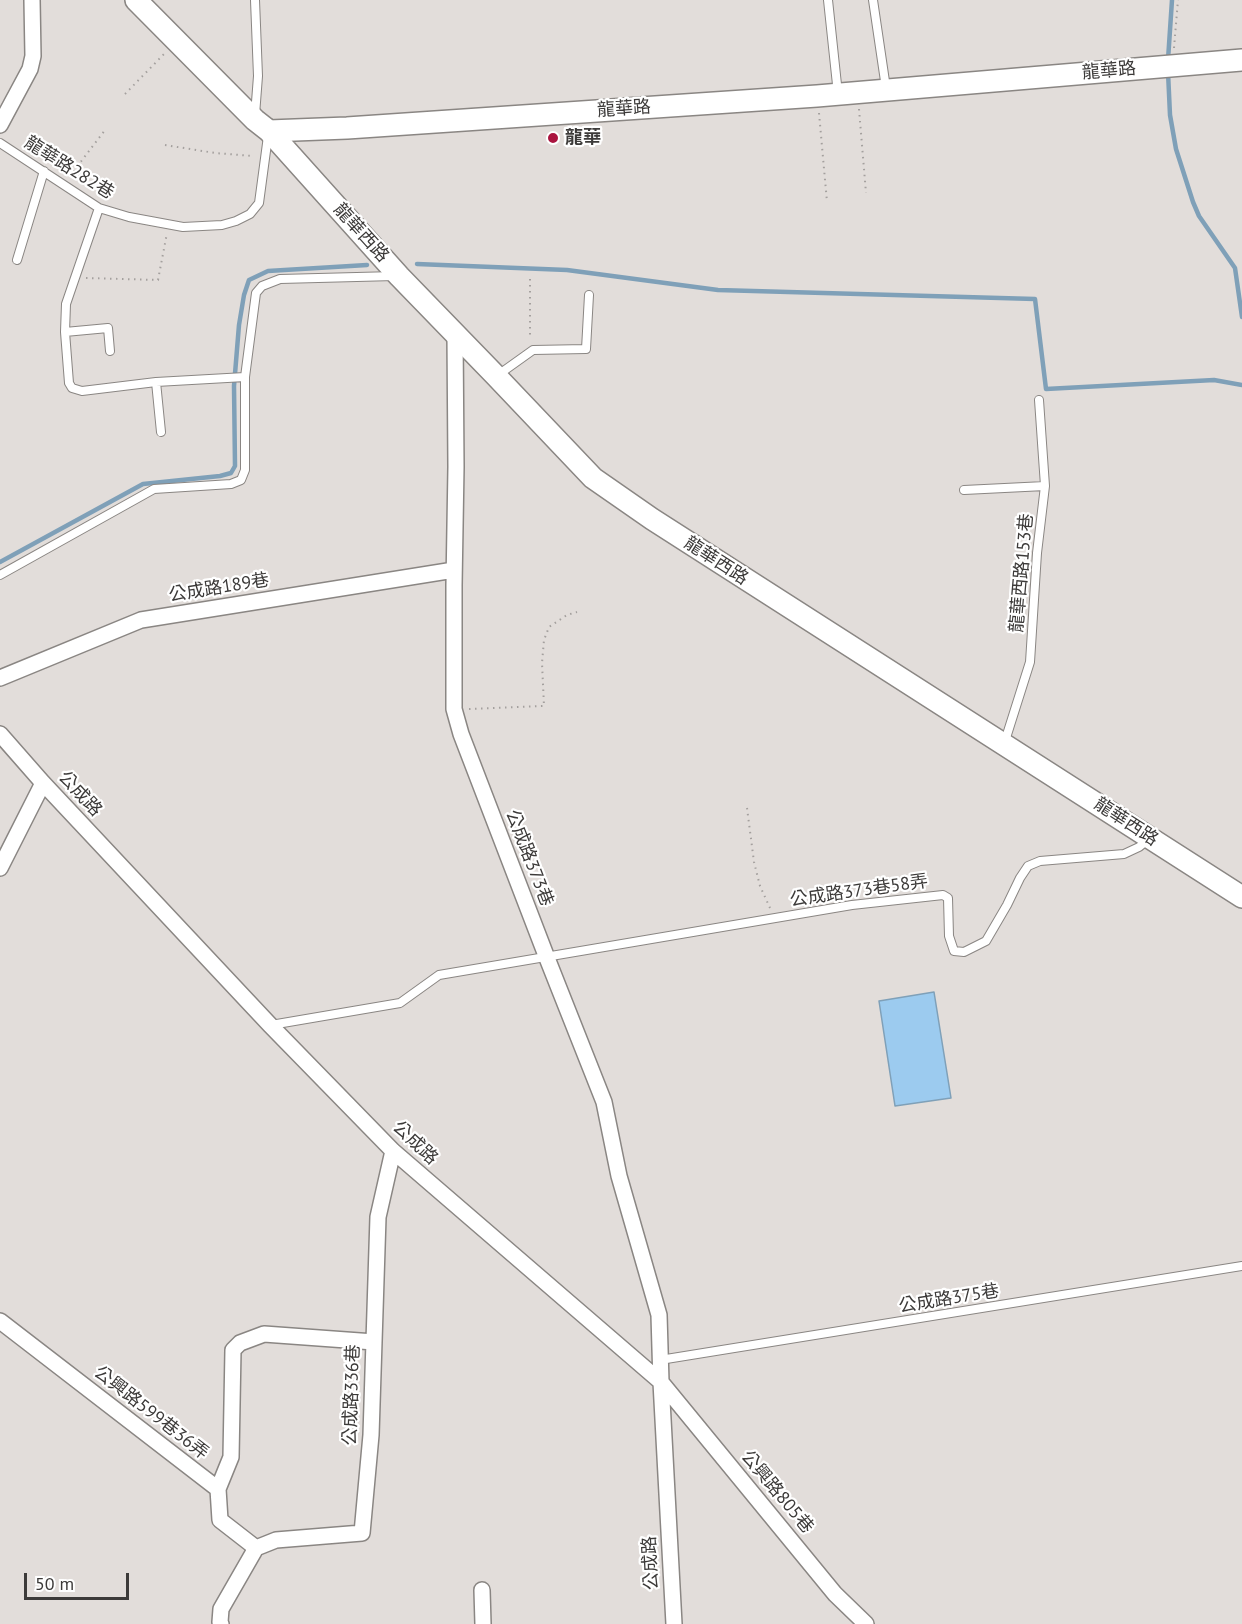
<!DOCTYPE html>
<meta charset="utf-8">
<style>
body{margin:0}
#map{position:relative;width:1242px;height:1624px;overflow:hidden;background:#e2ddda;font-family:"PT Sans",sans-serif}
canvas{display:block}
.scale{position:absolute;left:24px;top:1573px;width:105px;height:27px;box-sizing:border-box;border:3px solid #3c3a39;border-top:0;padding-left:8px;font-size:18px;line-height:21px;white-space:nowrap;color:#3c3a39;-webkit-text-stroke:4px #fff;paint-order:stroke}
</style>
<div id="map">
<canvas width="1242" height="1624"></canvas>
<div class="scale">50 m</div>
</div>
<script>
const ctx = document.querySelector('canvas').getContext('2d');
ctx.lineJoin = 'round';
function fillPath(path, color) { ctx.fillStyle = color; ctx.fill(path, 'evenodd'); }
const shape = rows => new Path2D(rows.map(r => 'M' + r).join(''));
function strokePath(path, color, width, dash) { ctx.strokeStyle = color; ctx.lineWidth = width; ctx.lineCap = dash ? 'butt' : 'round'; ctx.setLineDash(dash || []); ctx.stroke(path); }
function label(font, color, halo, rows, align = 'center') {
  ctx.font = font + ' "PT Sans","Noto Sans TC",sans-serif'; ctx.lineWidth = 4.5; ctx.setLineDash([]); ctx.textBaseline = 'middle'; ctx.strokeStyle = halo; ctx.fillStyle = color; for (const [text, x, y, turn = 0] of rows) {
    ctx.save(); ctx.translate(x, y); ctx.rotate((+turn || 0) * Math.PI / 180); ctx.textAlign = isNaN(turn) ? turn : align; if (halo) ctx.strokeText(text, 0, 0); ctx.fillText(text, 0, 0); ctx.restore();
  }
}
const water = shape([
 [934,992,951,1098,895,1106,879,1001,934,992]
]);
fillPath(water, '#9ccbef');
strokePath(water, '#7fa0b8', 1.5);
strokePath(shape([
 [1168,60,1172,0],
 [1168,72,1170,115,1176,149,1193,202,1199,216,1235,268,1242,317],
 [417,264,567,270,718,290,1035,299,1046,389,1214,380,1242,385],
 [0,562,143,484,220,476,231,473,235,466,234,386,239,325,244,295,249,280,268,271,367,265]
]), '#7fa0b8', 4.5);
const lane = shape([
 [255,0,258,76,255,115],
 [828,0,838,94],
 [873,0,886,88],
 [0,143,99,208,129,217,183,227,222,225,236,221,250,214,259,203,268,136],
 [99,208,66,304,65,332,69,383,72,388,82,391,156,382,245,377],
 [17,260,44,171],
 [65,332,108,328,110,351],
 [498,375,533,350,586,349,589,295],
 [156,382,161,432],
 [964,490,1045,486],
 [0,575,154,489,231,484,241,480,245,470,245,377,256,293,262,286,280,279,395,276],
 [1005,741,1030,662,1037,553,1045,486,1039,400],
 [271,1025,400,1003,439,975,852,905,943,895,948,898,949,936,954,951,964,952,986,941,1007,905,1020,878,1028,866,1040,861,1124,854,1139,847,1149,839],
 [660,1360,1242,1266]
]);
const street = shape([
 [0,125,30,69,33,56,32,0],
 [455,334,456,467,454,585,454,709,461,734,547,958,604,1102,619,1176,659,1315,661,1382,674,1624],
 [0,678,141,620,454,570],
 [0,734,43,783,270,1025,393,1151,661,1382,835,1594,866,1624],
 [0,868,43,783],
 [0,1321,218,1489,220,1520,256,1548],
 [218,1489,231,1457,233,1350,240,1343,264,1334,374,1342],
 [256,1548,276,1540,362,1533,371,1435,378,1217,393,1151],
 [482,1590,483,1624],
 [221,1624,220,1622,221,1609,256,1548]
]);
const secondary = shape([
 [136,0,255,120,269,131,399,276,496,376,593,478,652,519,1242,897],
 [269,131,347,128,817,96,1242,60]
]);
strokePath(lane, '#8a8683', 10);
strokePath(street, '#8a8683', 18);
strokePath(secondary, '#8a8683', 24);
strokePath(shape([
 [1174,48,1178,0],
 [125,94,165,53],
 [859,109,866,193],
 [819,113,827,202],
 [165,145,215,153,253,156],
 [70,176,105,130],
 [86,278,158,280,167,233],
 [530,279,530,339],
 [469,709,544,706,542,663,544,640,549,627,567,615,577,612],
 [747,808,754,862,760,886,770,908]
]), '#a4a09e', 2, [1.5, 4.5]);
strokePath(lane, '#fff', 8);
strokePath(street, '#fff', 15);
strokePath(secondary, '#fff', 21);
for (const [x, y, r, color] of [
 [553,138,6,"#aa143f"]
]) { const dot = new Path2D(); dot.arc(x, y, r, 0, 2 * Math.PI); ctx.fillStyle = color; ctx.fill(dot); strokePath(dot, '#fff', 2); }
label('18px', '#3c3a39', '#fff', [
 ["龍華路",1109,71,-5],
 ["龍華路",624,109,-4],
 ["龍華路282巷",69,168,32],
 ["龍華西路",361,233,48],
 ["龍華西路",716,561,33],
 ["龍華西路153巷",1022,573,-85],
 ["公成路189巷",219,588,-9],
 ["公成路",80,794,47],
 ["龍華西路",1126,822,33],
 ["公成路373巷",529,858,69],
 ["公成路373巷58弄",859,891,-8],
 ["公成路",415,1143,43],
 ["公成路375巷",949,1299,-9],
 ["公成路336巷",352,1395,-88],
 ["公興路599巷36弄",151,1413,38],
 ["公興路805巷",777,1492,50],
 ["公成路",651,1563,-93]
]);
label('bold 18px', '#3c3a39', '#fff', [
 ["龍華",565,138]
], 'left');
</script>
